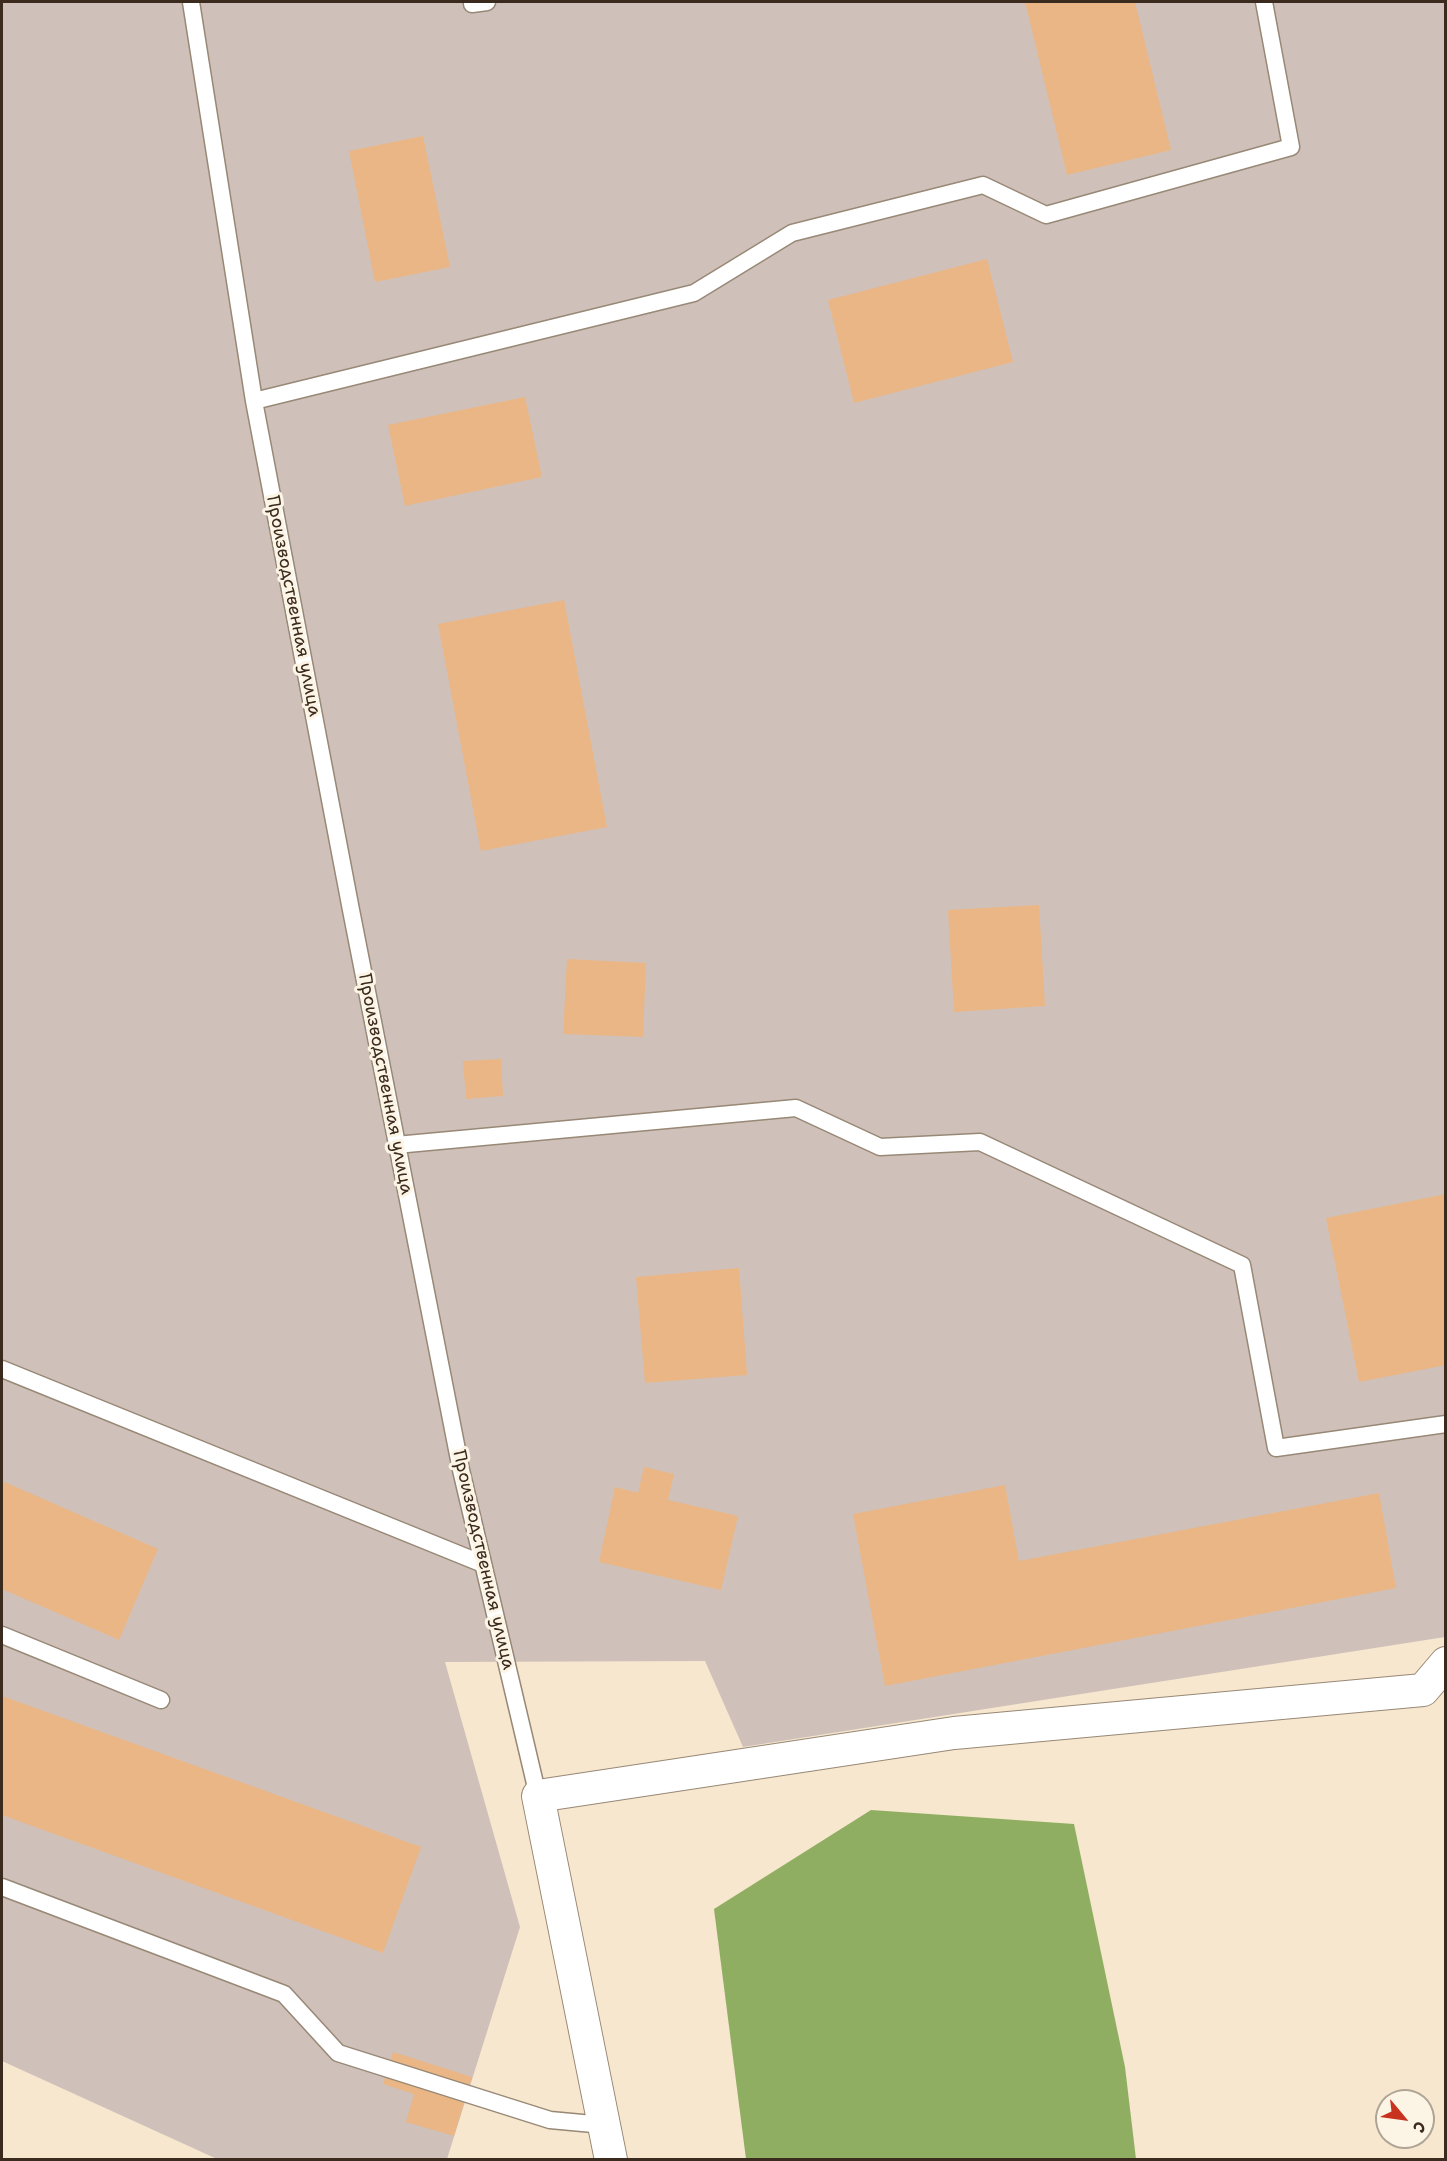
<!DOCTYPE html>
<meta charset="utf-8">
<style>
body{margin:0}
#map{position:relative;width:1447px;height:2161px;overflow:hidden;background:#f6e7ce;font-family:"Shantell Sans",sans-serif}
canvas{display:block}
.frame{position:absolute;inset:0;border:3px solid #3b2a1e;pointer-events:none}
.north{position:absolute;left:1375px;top:2089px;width:60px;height:60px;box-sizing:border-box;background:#fcf5e5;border:2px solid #afa495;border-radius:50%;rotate:119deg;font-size:16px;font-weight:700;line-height:24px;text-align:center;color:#3b2a1e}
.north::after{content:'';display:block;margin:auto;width:21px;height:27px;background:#c8321e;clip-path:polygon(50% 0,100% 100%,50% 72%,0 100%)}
</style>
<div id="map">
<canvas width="1447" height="2161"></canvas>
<div class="frame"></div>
<div class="north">С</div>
</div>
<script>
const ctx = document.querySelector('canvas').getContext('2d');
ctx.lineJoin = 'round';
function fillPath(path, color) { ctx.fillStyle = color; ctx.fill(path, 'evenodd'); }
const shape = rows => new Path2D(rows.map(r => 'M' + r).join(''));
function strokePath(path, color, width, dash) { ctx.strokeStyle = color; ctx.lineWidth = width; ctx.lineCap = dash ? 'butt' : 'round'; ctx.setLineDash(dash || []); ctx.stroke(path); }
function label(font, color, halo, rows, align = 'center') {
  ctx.font = font + ' "Shantell Sans",sans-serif'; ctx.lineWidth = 6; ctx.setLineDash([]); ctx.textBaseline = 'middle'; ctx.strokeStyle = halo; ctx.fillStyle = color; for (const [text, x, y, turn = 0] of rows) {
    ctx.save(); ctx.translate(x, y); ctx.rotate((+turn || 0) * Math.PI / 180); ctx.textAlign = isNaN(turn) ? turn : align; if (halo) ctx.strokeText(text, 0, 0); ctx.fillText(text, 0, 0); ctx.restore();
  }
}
fillPath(shape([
 [2,2,1445,2,1445,1637,743,1747,705,1661,445,1662,520,1927,447,2159,217,2159,2,2061]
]), '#cfc1ba');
fillPath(shape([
 [871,1810,1074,1824,1125,2067,1136,2159,746,2159,714,1909]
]), '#90ae61');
fillPath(shape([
 [1025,2,1135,2,1171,150,1067,175],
 [423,136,450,267,375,282,349,151],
 [987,259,1013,362,854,403,828,300],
 [525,397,542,477,405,506,388,425],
 [564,600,607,827,481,851,438,624],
 [1039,905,1045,1006,954,1012,948,910],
 [567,959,646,963,643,1037,563,1034],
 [501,1059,503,1096,466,1099,463,1061],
 [1446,1194,1446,1365,1359,1382,1326,1218],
 [739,1268,747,1375,645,1383,636,1277],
 [644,1467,674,1474,668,1500,738,1516,721,1590,599,1562,615,1487,638,1493],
 [2,1481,158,1549,119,1640,2,1589],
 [1005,1485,1019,1561,1379,1493,1396,1588,885,1686,853,1514],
 [2,1696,421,1847,383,1953,2,1815],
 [393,2052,472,2077,454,2136,406,2122,414,2094,383,2084]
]), '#eab685');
const service = shape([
 [191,2,254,401,351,910,461,1470,538,1796],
 [472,2,472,4,487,2],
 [254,401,694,293,792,233,983,185,1046,215,1291,147,1264,2],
 [396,1145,796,1108,880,1147,980,1142,1242,1265,1276,1448,1446,1424],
 [2,1369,483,1564],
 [2,1635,161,1700],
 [2,1887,284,1994,338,2053,550,2120,604,2125]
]);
const minor = shape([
 [611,2160,538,1796,954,1733,1423,1690,1446,1663]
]);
strokePath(service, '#988876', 19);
strokePath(minor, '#988876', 34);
strokePath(service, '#fff', 16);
strokePath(minor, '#fff', 32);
label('18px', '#3b2a1e', '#fcf5e5', [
 ["Производственная улица",293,606,79],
 ["Производственная улица",385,1084,79],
 ["Производственная улица",483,1560,77]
]);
</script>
